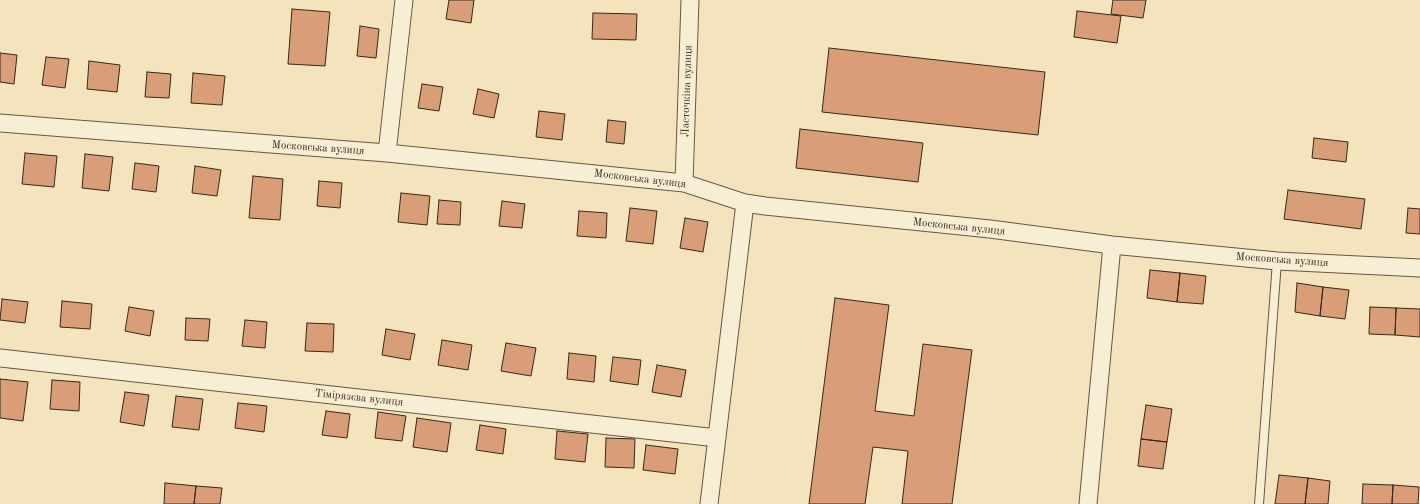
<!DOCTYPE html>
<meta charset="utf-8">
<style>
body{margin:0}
canvas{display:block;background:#f4e4be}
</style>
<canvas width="1420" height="504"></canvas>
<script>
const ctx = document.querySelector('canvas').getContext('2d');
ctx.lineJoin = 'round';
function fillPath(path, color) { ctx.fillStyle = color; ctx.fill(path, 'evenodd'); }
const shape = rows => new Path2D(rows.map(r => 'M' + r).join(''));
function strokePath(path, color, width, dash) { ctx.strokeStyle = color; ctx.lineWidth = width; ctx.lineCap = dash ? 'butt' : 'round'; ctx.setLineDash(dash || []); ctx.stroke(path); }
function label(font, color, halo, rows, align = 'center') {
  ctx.font = font + ' "Old Standard TT",serif'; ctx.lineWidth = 3; ctx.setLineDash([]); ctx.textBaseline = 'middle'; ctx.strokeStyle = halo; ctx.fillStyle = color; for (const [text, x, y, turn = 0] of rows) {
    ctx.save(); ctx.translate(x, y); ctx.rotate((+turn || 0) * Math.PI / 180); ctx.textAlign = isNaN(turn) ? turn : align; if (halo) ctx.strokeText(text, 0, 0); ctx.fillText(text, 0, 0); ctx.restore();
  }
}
const building = shape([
 [449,0,474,0,471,23,446,19,449,0],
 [1113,0,1146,0,1143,18,1111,14,1113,0],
 [292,9,330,12,325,66,288,64,292,9],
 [1077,11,1121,16,1117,43,1074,37,1077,11],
 [593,13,637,14,636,40,592,39,593,13],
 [360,26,379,29,376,58,357,56,360,26],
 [829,48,1045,72,1038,135,822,112,829,48],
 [0,53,17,55,14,84,0,82,0,53],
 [46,57,69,59,65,88,42,85,46,57],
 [89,61,120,65,117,92,87,89,89,61],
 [147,72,171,74,169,98,145,97,147,72],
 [193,73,225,76,222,105,191,103,193,73],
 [422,84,443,87,439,111,418,108,422,84],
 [478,89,499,94,494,118,473,114,478,89],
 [539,111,565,114,562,140,536,137,539,111],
 [608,120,626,122,624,144,606,142,608,120],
 [800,129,923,143,918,182,796,168,800,129],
 [1314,138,1348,142,1346,162,1312,158,1314,138],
 [25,153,57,156,54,187,22,184,25,153],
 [85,154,113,157,109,191,82,188,85,154],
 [135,163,159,166,156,192,132,189,135,163],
 [195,166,221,170,217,196,192,193,195,166],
 [253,176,283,179,280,220,249,218,253,176],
 [319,181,342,183,340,208,317,206,319,181],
 [1288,190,1365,199,1361,229,1284,219,1288,190],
 [401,193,430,196,427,225,398,222,401,193],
 [439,200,461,202,460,225,437,224,439,200],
 [502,201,525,204,522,228,499,226,502,201],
 [630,208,657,211,653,244,626,241,630,208],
 [1408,208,1420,209,1420,234,1406,233,1408,208],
 [579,211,607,213,606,238,577,236,579,211],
 [685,218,708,222,703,252,680,248,685,218],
 [1150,270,1180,273,1177,302,1147,298,1150,270],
 [1180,273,1206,276,1203,304,1177,302,1180,273],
 [1297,283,1323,287,1320,316,1295,312,1297,283],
 [1323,287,1349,290,1345,319,1320,316,1323,287],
 [835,298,889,305,875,411,914,416,923,344,972,350,952,504,902,504,908,451,873,447,865,504,809,504,835,298],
 [2,299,28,302,25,323,0,320,2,299],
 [62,301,92,304,90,329,60,327,62,301],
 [129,307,154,311,150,336,125,331,129,307],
 [1370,307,1396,308,1395,335,1369,334,1370,307],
 [1396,308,1420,309,1420,337,1395,335,1396,308],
 [186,318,210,319,208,341,185,340,186,318],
 [245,320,267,322,265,348,242,346,245,320],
 [307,323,334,324,333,352,305,351,307,323],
 [386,329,415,334,410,360,382,355,386,329],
 [442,340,472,345,468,370,438,365,442,340],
 [506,343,536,348,531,376,501,371,506,343],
 [569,353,596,356,594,382,567,379,569,353],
 [613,357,641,360,638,385,610,381,613,357],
 [657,365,686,370,681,397,652,392,657,365],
 [0,379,28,382,23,421,0,418,0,379],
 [52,380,80,382,79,411,50,409,52,380],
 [125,392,149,395,144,426,120,422,125,392],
 [176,396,203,399,199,430,172,427,176,396],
 [238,403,267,406,264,432,235,428,238,403],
 [1146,405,1172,409,1167,442,1141,439,1146,405],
 [326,411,350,414,347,438,322,435,326,411],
 [378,412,406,416,402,441,375,438,378,412],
 [417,418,451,423,447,452,413,447,417,418],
 [480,425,506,429,503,454,476,450,480,425],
 [557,431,588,434,585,462,555,459,557,431],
 [606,438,635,439,634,468,605,467,606,438],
 [1141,439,1167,442,1163,469,1138,466,1141,439],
 [646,445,678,449,675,474,643,470,646,445],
 [1279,475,1308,478,1305,504,1275,504,1279,475],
 [1308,478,1330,481,1328,504,1305,504,1308,478],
 [165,483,196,486,194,504,164,504,165,483],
 [1363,484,1393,485,1392,504,1362,504,1363,484],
 [1393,485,1419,487,1418,504,1392,504,1393,485],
 [196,486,222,488,220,504,194,504,196,486]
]);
fillPath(building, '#d99d78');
strokePath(building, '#39271a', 1);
const service = shape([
 [1259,504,1277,261]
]);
const minor = shape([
 [0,123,387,153,684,183,745,203,765,206,990,229,1112,245,1277,261,1420,268],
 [387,153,404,0],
 [684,183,690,0],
 [0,358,717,438],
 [709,504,745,203],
 [1088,504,1112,245]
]);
strokePath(service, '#685643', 10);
strokePath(minor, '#685643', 19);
strokePath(service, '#f8edd5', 8);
strokePath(minor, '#f8edd5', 17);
label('11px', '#39271a', '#f8edd5', [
 ["Ласточкіна вулиця",687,91,-88],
 ["Московська вулиця",318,148,4],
 ["Московська вулиця",640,179,7],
 ["Московська вулиця",959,227,6],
 ["Московська вулиця",1282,260,4],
 ["Тімірязєва вулиця",359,398,6]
]);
</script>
